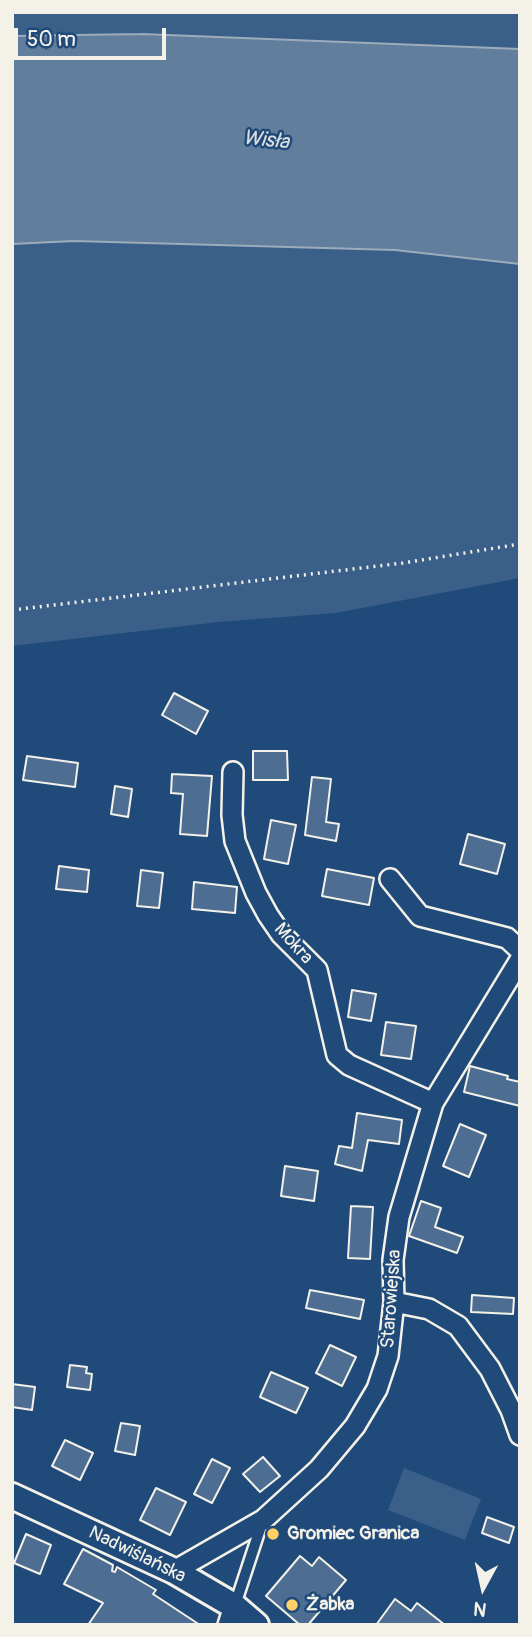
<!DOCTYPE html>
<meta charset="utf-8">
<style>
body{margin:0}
#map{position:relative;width:532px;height:1637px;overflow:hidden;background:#1f4a7a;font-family:Pangolin,sans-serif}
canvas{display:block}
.frame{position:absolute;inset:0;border:14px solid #f4f1e8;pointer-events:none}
.north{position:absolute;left:448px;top:1553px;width:70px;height:70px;-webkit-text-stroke:5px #1f4a7a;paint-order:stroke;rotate:188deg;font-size:19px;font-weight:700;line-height:28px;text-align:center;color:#f4f1e8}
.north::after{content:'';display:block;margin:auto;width:24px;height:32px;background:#f4f1e8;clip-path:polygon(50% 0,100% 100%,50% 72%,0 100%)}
.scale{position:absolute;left:14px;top:28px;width:152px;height:32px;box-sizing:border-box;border:4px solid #f4f1e8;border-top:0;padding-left:9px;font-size:21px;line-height:24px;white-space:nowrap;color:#f4f1e8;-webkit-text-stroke:5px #1f4a7a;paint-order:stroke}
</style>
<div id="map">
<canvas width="532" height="1637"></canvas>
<div class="frame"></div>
<div class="north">N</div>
<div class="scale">50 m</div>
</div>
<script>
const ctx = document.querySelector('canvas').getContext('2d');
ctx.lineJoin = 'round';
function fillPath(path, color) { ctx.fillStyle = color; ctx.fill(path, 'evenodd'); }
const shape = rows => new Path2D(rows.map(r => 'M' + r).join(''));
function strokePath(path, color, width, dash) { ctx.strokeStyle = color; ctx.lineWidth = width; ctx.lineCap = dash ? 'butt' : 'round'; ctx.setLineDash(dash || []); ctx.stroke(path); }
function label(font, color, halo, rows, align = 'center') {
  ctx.font = font + ' Pangolin,sans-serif'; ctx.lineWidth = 5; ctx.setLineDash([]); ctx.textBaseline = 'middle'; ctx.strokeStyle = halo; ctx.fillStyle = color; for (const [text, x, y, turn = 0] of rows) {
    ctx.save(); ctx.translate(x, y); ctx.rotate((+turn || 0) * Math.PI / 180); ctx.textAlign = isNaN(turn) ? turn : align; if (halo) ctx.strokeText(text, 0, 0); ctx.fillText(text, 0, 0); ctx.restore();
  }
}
fillPath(shape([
 [12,12,520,12,520,49,142,34,12,36],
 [74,241,395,250,520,264,520,578,336,613,219,622,12,646,12,244],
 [404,1468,481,1499,465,1540,388,1510]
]), '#3a5f88');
const water = shape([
 [142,34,520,49,520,264,395,250,74,241,12,244,12,36,142,34]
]);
fillPath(water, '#627e9d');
strokePath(water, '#9cacbb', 2);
const building = shape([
 [174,693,208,711,196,734,162,715,174,693],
 [253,751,287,751,288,780,253,780,253,751],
 [27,756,78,763,75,787,23,780,27,756],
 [172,774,212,776,207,836,180,834,183,794,171,793,172,774],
 [312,777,331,779,326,822,339,824,336,841,305,835,312,777],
 [115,786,132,789,128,817,111,814,115,786],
 [271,820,296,825,288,864,264,859,271,820],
 [468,834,505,844,497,874,460,864,468,834],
 [59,866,89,870,87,892,56,889,59,866],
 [327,869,374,878,369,905,322,896,327,869],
 [141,870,163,873,159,908,137,906,141,870],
 [194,882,237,887,235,913,192,909,194,882],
 [352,990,376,994,371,1021,348,1017,352,990],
 [386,1022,416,1026,411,1059,381,1055,386,1022],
 [470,1066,508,1076,507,1079,520,1082,520,1106,464,1092,470,1066],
 [357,1113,402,1120,399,1144,368,1140,362,1171,335,1164,339,1146,352,1148,357,1113],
 [460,1124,486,1135,469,1177,443,1166,460,1124],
 [285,1166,318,1171,314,1201,281,1196,285,1166],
 [421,1201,441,1208,435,1227,463,1237,457,1253,409,1236,421,1201],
 [351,1206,373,1207,370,1259,348,1258,351,1206],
 [310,1290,364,1300,360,1319,306,1308,310,1290],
 [472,1295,514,1298,513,1314,471,1312,472,1295],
 [330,1345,356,1357,342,1386,316,1373,330,1345],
 [70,1365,87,1367,86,1373,92,1374,90,1390,67,1387,70,1365],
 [271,1372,308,1388,296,1413,260,1397,271,1372],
 [12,1384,35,1387,32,1410,12,1407,12,1384],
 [121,1423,140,1426,135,1455,115,1451,121,1423],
 [65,1440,93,1453,80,1480,52,1466,65,1440],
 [263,1457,280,1476,260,1492,243,1474,263,1457],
 [212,1459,230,1468,212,1503,194,1494,212,1459],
 [156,1488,186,1502,170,1535,140,1520,156,1488],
 [487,1517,514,1527,509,1543,482,1533,487,1517],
 [26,1534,51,1545,40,1574,14,1563,26,1534],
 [83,1549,113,1565,112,1571,115,1572,117,1567,156,1590,153,1594,200,1625,88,1625,103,1603,64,1584,83,1549],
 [300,1556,312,1566,319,1557,346,1580,308,1625,300,1625,266,1596,300,1556],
 [395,1599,411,1611,417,1603,445,1625,376,1625,395,1599]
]);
fillPath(building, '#4d6e92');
strokePath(building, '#f4f1e8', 2);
const service = shape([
 [235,1605,262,1523]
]);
const minor = shape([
 [233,772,232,815,235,841,256,893,268,915,281,934,317,970,337,1055,349,1065,433,1103],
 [390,879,420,916,507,938,520,950],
 [394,1302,429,1309,458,1326,490,1369,511,1410,520,1435],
 [174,1571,263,1520,319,1469,355,1426,377,1389,388,1356,394,1302,393,1260,399,1217,433,1103,520,960],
 [228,1625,234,1606]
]);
const tertiary = shape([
 [12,1496,174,1571,234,1606,256,1625]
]);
strokePath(service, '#f4f1e8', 15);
strokePath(minor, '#f4f1e8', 24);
strokePath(tertiary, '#f4f1e8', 30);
strokePath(shape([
 [12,610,403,563,520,544]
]), '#f4f1e8', 3.5, [2, 5]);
strokePath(service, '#1f4a7a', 10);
strokePath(minor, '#1f4a7a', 19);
strokePath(tertiary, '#1f4a7a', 24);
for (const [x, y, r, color] of [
 [273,1534,7,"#ffd166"],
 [292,1605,7,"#ffd166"]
]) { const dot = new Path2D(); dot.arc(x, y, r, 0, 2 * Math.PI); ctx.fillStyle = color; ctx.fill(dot); strokePath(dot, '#1f4a7a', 2.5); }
label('19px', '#f4f1e8', '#1f4a7a', [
 ["Mokra",293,944,48],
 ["Starowiejska",392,1299,-86],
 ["Nadwiślańska",137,1555,26]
]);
label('bold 19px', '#f4f1e8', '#1f4a7a', [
 ["Gromiec Granica",287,1534],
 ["Żabka",306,1605]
], 'left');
label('italic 21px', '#dee0dd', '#1f4a7a', [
 ["Wisła",266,141,6]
]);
</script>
